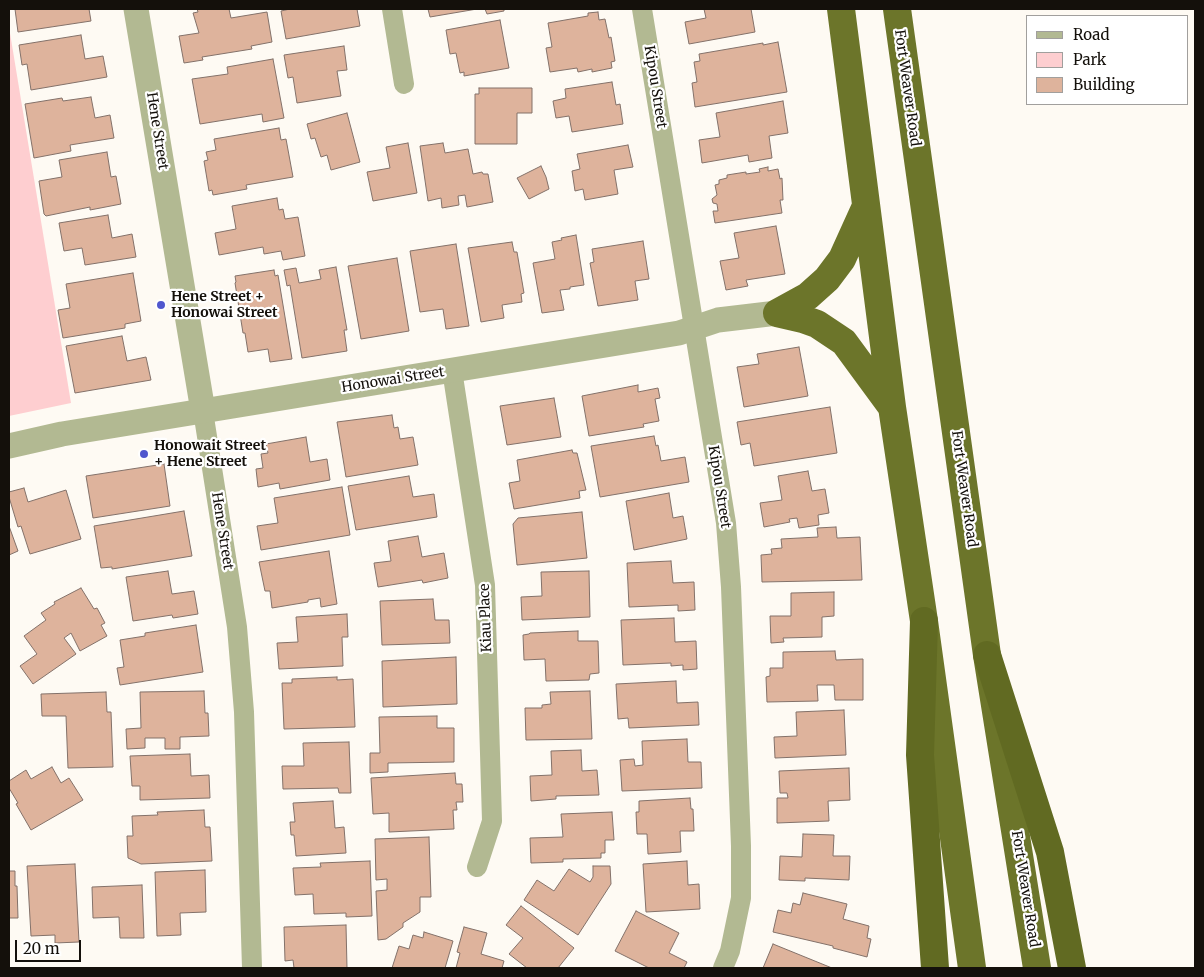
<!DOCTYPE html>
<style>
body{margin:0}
#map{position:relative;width:1204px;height:977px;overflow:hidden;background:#fefaf3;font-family:Merriweather,serif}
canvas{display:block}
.frame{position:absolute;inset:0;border:10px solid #14100b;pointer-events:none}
.legend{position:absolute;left:1026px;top:15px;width:162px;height:90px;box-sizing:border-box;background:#fff;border:1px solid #a19f9d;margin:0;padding:6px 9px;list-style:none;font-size:15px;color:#14100b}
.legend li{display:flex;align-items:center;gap:10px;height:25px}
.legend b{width:25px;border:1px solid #a19f9d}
.scale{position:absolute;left:15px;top:940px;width:66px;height:22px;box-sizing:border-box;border:2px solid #14100b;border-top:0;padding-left:6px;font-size:15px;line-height:18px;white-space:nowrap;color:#14100b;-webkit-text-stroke:4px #fff;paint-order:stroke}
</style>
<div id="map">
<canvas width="1204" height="977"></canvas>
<div class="frame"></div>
<ul class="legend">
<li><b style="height:6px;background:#b2b992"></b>Road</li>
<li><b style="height:14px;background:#feced0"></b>Park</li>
<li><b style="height:14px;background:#deb39c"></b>Building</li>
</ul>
<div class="scale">20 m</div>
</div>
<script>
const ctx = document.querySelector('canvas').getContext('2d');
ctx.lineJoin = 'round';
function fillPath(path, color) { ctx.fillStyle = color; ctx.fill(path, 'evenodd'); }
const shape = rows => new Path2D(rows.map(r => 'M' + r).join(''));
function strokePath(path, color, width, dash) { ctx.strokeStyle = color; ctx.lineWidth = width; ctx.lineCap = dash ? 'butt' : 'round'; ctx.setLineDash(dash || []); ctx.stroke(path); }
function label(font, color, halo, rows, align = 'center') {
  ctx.font = font + ' Merriweather,serif'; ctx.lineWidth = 4.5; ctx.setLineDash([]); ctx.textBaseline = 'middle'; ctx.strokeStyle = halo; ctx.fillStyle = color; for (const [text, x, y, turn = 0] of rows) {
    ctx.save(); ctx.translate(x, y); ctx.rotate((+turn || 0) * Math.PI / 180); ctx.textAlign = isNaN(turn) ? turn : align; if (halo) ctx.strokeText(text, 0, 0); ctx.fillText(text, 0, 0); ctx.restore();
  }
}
fillPath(shape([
 [9,27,71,403,9,416]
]), '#feced0');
const building = shape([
 [15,9,89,9,91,21,18,32,15,9],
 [197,9,229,9,231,18,267,12,272,42,251,46,252,49,202,57,203,60,184,63,179,36,199,33,193,13,198,12,197,9],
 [290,9,357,9,360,26,286,39,281,11,290,9],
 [428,9,477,9,430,17,428,9],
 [485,9,504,9,504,11,487,14,485,9],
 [704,9,751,9,755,32,689,44,685,22,706,18,704,9],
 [598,12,599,20,605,19,609,38,611,37,615,61,611,62,612,68,592,72,592,69,578,72,577,68,550,72,546,48,552,47,548,23,588,16,588,13,598,12],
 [500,20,509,68,464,76,464,72,460,73,456,53,450,54,446,30,500,20],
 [81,35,85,59,103,56,107,77,31,90,27,64,22,65,19,45,81,35],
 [778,42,787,92,695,107,692,83,697,82,694,62,700,61,699,54,763,43,763,45,778,42],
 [344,46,347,70,337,71,341,96,297,103,293,77,288,78,284,55,344,46],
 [273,59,284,118,263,122,262,114,200,124,192,79,228,74,227,67,273,59],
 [612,82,616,105,620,104,623,124,572,132,569,116,556,118,553,101,566,98,565,89,612,82],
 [479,88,532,88,532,113,517,113,517,144,475,144,475,94,479,94,479,88],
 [91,97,95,118,110,115,114,138,70,145,71,151,34,158,25,104,62,98,63,101,91,97],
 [783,101,788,133,769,136,772,158,749,162,748,155,702,163,699,140,720,137,716,113,783,101],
 [347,113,360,162,331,170,327,155,321,157,315,138,311,139,307,124,347,113],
 [279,128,281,140,286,139,293,177,246,185,247,189,213,195,212,190,209,191,204,161,208,160,206,152,216,150,214,139,279,128],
 [408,143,417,193,373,201,367,172,390,168,386,147,408,143],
 [443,143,445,153,468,149,473,174,482,172,483,174,488,174,493,202,467,207,465,195,458,196,459,205,442,208,441,198,428,201,420,146,443,143],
 [628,145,633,167,614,170,618,194,585,200,583,189,575,191,572,171,580,169,577,154,628,145],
 [107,152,111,177,116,176,121,204,90,210,90,207,46,216,44,214,39,181,62,177,59,160,107,152],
 [541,166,546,177,549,189,529,199,517,178,541,166],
 [768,167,768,171,778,169,780,179,782,178,783,200,780,200,782,213,715,223,713,211,718,211,717,204,713,203,712,199,717,195,715,185,719,184,719,180,727,178,727,175,746,172,746,174,760,172,759,169,768,167],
 [277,198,279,210,283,209,285,219,298,217,305,256,283,260,281,251,264,254,263,247,219,255,215,233,236,229,232,206,277,198],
 [108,215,112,238,132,234,136,257,85,265,82,248,64,251,59,223,108,215],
 [776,226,785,274,746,280,748,286,726,290,720,261,739,258,734,233,776,226],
 [576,235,584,285,570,287,570,289,560,290,564,310,542,313,533,263,555,259,552,242,562,240,561,238,576,235],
 [643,241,649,279,635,281,638,300,598,306,590,263,594,262,592,249,643,241],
 [512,242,514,252,517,252,524,293,521,294,522,302,502,305,504,318,481,322,468,248,512,242],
 [456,244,469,326,446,329,443,309,420,312,410,251,456,244],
 [397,258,409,331,361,339,348,266,397,258],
 [336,267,347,330,344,330,347,351,302,358,290,285,287,286,284,270,296,268,299,283,321,279,319,270,336,267],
 [274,270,275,276,278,275,292,359,270,362,268,349,248,352,245,333,243,333,235,283,236,282,235,276,274,270],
 [133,273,141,321,125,324,125,328,63,338,58,310,70,308,66,284,133,273],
 [122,336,127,361,146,357,151,380,75,393,66,346,122,336],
 [799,347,808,396,744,407,737,367,759,364,757,354,799,347],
 [638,385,638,392,658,388,660,398,655,399,659,421,643,424,644,427,589,436,582,396,638,385],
 [554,398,561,437,507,445,500,406,554,398],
 [830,407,837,453,754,466,750,443,741,445,737,422,830,407],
 [392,415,394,428,398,427,400,439,413,437,418,465,346,477,337,422,392,415],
 [654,436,656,446,658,445,661,461,685,457,689,482,600,497,591,446,654,436],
 [306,437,310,462,327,459,330,480,280,489,279,483,258,487,256,469,263,468,261,454,268,453,266,444,306,437],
 [572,450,573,453,577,453,586,490,579,491,580,498,514,509,509,483,520,481,517,460,572,450],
 [164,464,170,506,93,518,86,476,164,464],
 [808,471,812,491,825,489,829,513,818,515,819,525,799,528,797,518,789,519,790,522,764,527,760,503,782,500,778,476,808,471],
 [409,476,413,497,434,494,437,517,356,530,348,486,409,476],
 [342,487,350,535,261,550,257,526,278,523,274,498,342,487],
 [24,488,28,502,66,490,81,539,30,554,21,526,18,527,9,497,9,492,24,488],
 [669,493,673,518,683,516,687,539,634,550,626,501,669,493],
 [184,511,192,556,112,569,112,567,101,568,94,526,184,511],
 [582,512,587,558,517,565,513,524,518,518,582,512],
 [9,526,18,551,9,555,9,526],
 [836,527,837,538,860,537,862,580,762,582,761,555,772,554,771,549,782,548,781,539,818,537,817,528,836,527],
 [418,536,422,557,444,553,448,578,423,583,422,580,378,587,374,563,391,561,388,541,418,536],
 [329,551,337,604,321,607,320,598,308,600,308,602,272,608,270,591,265,591,259,562,329,551],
 [671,561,673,583,694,582,695,610,678,611,678,605,629,607,627,563,671,561],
 [168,571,172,594,194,591,198,614,173,618,172,615,133,621,126,577,168,571],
 [589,571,590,617,522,620,521,597,542,596,541,572,589,571],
 [81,588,94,609,97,608,105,623,101,625,107,636,80,651,71,633,64,638,76,654,33,684,20,666,37,654,24,636,46,620,41,613,55,604,54,602,81,588],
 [834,592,834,616,822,617,822,637,783,638,784,642,771,643,770,616,791,616,791,593,834,592],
 [433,599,435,620,449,620,450,643,382,645,380,601,433,599],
 [347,614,348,637,342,637,343,666,279,669,277,643,298,642,296,617,347,614],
 [674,618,675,642,696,641,697,669,683,670,683,665,671,666,671,663,623,665,621,620,674,618],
 [196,625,203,672,120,685,117,668,124,667,120,640,145,636,145,633,196,625],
 [578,631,578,641,598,641,599,673,590,674,589,680,546,681,545,659,524,660,523,635,529,634,530,633,578,631],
 [835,651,836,660,863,659,863,700,835,700,834,685,817,685,818,701,767,702,766,677,770,676,770,668,783,668,783,652,835,651],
 [456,657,457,704,383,707,382,661,456,657],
 [337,677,337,680,353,679,355,727,284,729,282,683,292,683,292,679,337,677],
 [676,681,677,703,698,702,699,725,629,728,628,718,618,719,616,684,676,681],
 [204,691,205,713,208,713,209,736,180,737,180,749,165,749,165,738,145,738,145,748,127,749,126,729,141,728,140,692,204,691],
 [590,691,592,739,526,740,525,708,542,708,542,705,551,704,550,692,590,691],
 [106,692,107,712,111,712,113,767,68,768,66,716,42,716,41,694,106,692],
 [844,710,846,755,775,758,774,737,797,736,796,712,844,710],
 [437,716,437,728,454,728,454,762,388,763,388,772,370,773,370,753,380,753,379,717,437,716],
 [687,739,688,762,701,762,702,788,622,791,620,760,634,759,635,766,643,765,642,741,687,739],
 [349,742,351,793,339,793,338,788,283,789,282,766,304,766,303,743,349,742],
 [581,750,582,771,597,770,599,795,556,796,556,799,531,801,530,776,552,775,551,751,581,750],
 [190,754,191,776,209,775,210,798,140,800,140,786,132,786,130,756,190,754],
 [52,767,61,783,69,778,83,800,31,830,16,804,18,803,9,788,9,781,26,770,31,779,52,767],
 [849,768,850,800,828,801,829,821,777,823,777,798,788,798,787,793,780,793,779,771,849,768],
 [455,773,456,784,462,784,463,802,456,802,457,810,453,810,454,829,389,832,389,813,373,814,371,778,455,773],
 [690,798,691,809,693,809,694,831,680,831,681,852,648,854,647,834,637,834,636,812,639,812,639,801,690,798],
 [333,801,335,828,344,827,346,853,296,856,294,835,291,835,290,822,295,822,293,803,333,801],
 [204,810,205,827,210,827,212,861,141,864,128,858,127,836,133,836,132,816,158,815,157,812,204,810],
 [612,812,614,840,605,840,605,853,601,853,601,858,563,859,563,862,531,863,530,838,563,837,561,814,612,812],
 [803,834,834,835,833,856,850,856,849,880,805,878,805,881,779,880,780,856,802,857,803,834],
 [429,837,431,897,420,897,420,912,403,923,403,927,386,939,378,940,376,891,387,890,387,879,376,880,375,839,429,837],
 [370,861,372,916,346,917,346,913,314,914,313,894,295,895,293,868,321,867,320,863,370,861],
 [687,861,688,885,699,884,700,909,646,912,643,864,687,861],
 [75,864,79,942,55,943,55,935,31,936,27,866,75,864],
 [593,866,610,866,611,884,578,935,524,900,537,880,554,891,569,869,590,882,593,877,593,866],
 [205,870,206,912,180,913,181,935,157,936,155,872,205,870],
 [9,871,15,871,15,886,17,886,18,918,9,918,9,871],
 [142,885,144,938,120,938,119,917,93,918,92,887,142,885],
 [803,893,847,904,843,919,869,926,867,938,871,939,867,957,833,948,833,946,773,932,778,910,791,913,793,903,800,905,803,893],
 [521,906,574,948,558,968,527,968,509,954,523,938,506,925,521,906],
 [636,911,679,933,669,953,687,962,684,968,649,968,615,951,636,911],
 [346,925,347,968,294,968,293,960,285,961,284,927,346,925],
 [464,927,487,933,481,954,504,961,502,968,456,968,460,953,457,952,464,927],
 [424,932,453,941,445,968,392,968,399,946,409,949,413,935,423,938,424,932],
 [773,944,832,968,763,968,773,944]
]);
fillPath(building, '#deb39c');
strokePath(building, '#837169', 1);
strokePath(shape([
 [392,9,404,84],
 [642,9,726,523,731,587,741,846,741,898,730,951,723,968],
 [452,370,485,585,492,821,477,867],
 [203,411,237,627,244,712,252,968]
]), '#b2b992', 20);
strokePath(shape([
 [136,9,203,411],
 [9,446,62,434,679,333,718,320,777,313]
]), '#b2b992', 25);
strokePath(shape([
 [841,9,892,407,924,621,972,968],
 [897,9,987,655,1037,968],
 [777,313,803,319,817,324,844,342,891,406],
 [777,313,808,296,827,279,842,259,866,206]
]), '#6c752a', 28);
strokePath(shape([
 [924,621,920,755,935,968],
 [987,655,1050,852,1072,968]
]), '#616a22', 28);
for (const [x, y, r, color] of [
 [161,305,5,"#5057ce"],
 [144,454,5,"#5057ce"]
]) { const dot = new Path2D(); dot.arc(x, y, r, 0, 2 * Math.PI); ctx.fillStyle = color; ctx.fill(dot); strokePath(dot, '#fff', 2); }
label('14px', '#14100b', '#fff', [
 ["Kipou Street",655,87,81],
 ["Fort Weaver Road",907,88,82],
 ["Hene Street",157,131,81],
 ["Honowai Street",393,380,-9],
 ["Kipou Street",719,487,81],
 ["Fort Weaver Road",964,489,82],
 ["Hene Street",222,531,81],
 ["Kiau Place",486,618,-92],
 ["Fort Weaver Road",1025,889,81]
]);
label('bold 14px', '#14100b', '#fff', [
 ["Hene Street +",171,297],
 ["Honowai Street",171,313],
 ["Honowait Street",154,446],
 ["+ Hene Street",154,462]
], 'left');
</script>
